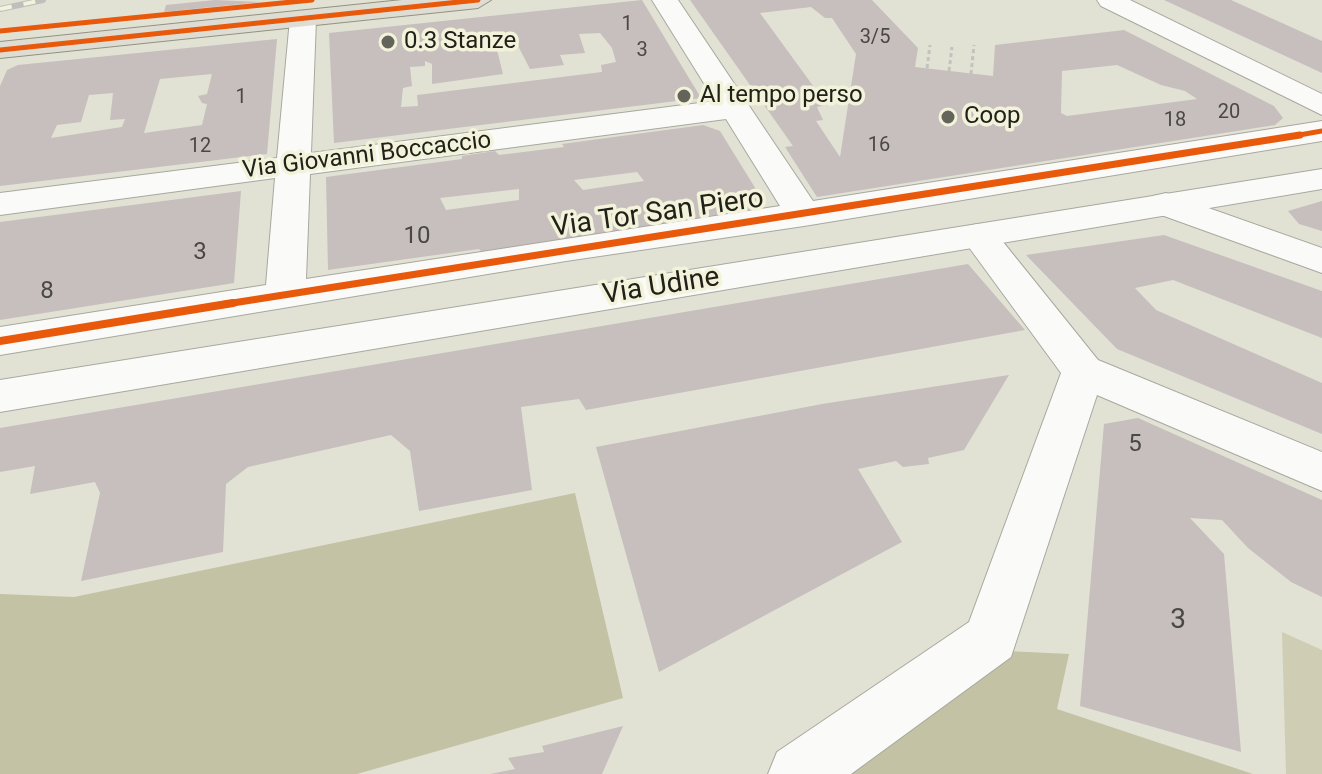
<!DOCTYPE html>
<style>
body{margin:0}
canvas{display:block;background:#e1e1d4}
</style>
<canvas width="1322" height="774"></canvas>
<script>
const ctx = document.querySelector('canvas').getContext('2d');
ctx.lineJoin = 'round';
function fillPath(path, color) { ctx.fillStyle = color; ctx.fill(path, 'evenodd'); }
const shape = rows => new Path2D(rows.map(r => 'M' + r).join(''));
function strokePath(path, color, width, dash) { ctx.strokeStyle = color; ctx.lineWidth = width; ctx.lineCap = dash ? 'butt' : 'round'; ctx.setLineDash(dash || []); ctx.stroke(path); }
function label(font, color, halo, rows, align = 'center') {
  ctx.font = font + ' Roboto,sans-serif'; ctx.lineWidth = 7; ctx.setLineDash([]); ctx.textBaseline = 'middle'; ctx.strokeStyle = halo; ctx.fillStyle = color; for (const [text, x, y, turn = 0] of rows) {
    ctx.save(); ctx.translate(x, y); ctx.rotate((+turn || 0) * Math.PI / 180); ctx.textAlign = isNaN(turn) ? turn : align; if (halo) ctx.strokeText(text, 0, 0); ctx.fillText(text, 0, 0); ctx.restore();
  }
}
fillPath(shape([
 [1282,632,1322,650,1322,774,1286,774]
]), '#cfceb4');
fillPath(shape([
 [575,493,623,698,357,774,0,774,0,594,74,597],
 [1006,651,1069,654,1057,709,1253,774,833,774]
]), '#c3c2a4');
fillPath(shape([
 [215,0,261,2,164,12,166,5],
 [642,0,701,98,334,143,329,33],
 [600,33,612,48,616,62,601,65,602,72,417,95,418,106,401,107,403,88,412,86,410,67,425,66,425,61,432,64,432,84,503,74,496,46,504,50,516,48,513,44,517,44,530,69,564,65,560,55,585,53,579,34],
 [690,0,872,0,918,48,915,67,993,76,995,45,1124,30,1274,106,1283,118,1275,125,817,197,785,147,793,146],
 [811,7,825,18,832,18,856,54,840,157,816,121,823,120,817,107,827,105,760,13],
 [1117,65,1161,85,1185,91,1197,99,1067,116,1061,113,1062,71],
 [1164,0,1231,0,1322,41,1322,73],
 [277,39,267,154,0,186,0,86,7,70,18,65],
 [212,74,207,94,198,96,202,103,207,104,202,125,144,133,160,79],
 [113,93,110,120,125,119,122,127,51,138,57,125,81,122,89,95],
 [703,125,720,131,762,199,753,209,482,252,479,249,328,270,326,177,462,159,462,156,495,151,499,155,564,147,562,144],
 [637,172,644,181,583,190,574,180],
 [519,189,519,200,446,210,440,198],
 [241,191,234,283,0,320,0,222],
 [1322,201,1322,231,1299,224,1288,211],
 [1164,235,1322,291,1322,338,1173,280,1135,288,1156,310,1322,383,1322,434,1117,349,1026,255],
 [968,264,1025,330,586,410,579,399,521,407,532,490,419,511,410,451,391,435,248,467,226,484,223,552,81,581,100,493,95,482,30,494,35,466,0,472,0,428],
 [1009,375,964,450,928,458,929,464,903,467,896,461,858,469,902,542,659,672,596,447,822,404],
 [1138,418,1322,500,1322,597,1291,582,1248,548,1222,520,1190,518,1224,554,1241,752,1080,706,1104,424],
 [623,726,602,774,490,774,515,769,508,758,544,752,542,746]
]), '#c7bfbe');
const minor = shape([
 [652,0,678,0,813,201,1322,121,1322,141,804,226,566,261,0,355,0,327,266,285,275,178,0,215,0,193,277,158,290,19,293,13,303,11,313,13,316,19,311,153,715,101,652,0],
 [726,119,780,206,306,279,310,174,726,119],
 [1166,193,1322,248,1322,273,1153,212,1148,204,1153,196,1166,193],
 [978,224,991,227,1098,360,1322,452,1322,491,1097,395,1011,657,851,774,768,774,777,752,969,622,1061,373,960,235,965,227,978,224]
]);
const tertiary = shape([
 [1097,0,1130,0,1322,94,1322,115,1101,6,1097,0]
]);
const secondary = shape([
 [1322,169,1322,189,0,412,0,380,1322,169]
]);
const primary = shape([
 [402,0,491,0,478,8,0,58,0,42,402,0]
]);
strokePath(minor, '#a8a89f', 2);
strokePath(tertiary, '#a8a89f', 2);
strokePath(secondary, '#a8a89f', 2);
strokePath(primary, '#939280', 2);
strokePath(shape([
 [927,68,930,45],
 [949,71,952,47],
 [971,74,974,45]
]), '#c3c3be', 3, [4, 3]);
fillPath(minor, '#fafaf9');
fillPath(tertiary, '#fafaf9');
fillPath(secondary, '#fafaf9');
fillPath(primary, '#deddd4');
const rail = shape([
 [0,9,43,0]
]);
strokePath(rail, '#bfbfbc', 6);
strokePath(rail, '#f3f3dc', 4, [12]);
strokePath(shape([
 [0,31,312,0],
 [0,50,478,0],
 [1288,137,1322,131]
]), '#e8590c', 5);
strokePath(shape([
 [220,305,1300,135]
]), '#e8590c', 7);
strokePath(shape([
 [0,341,233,303]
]), '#e8590c', 8);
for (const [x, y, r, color] of [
 [388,42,8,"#64645a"],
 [684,96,8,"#64645a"],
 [948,117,8,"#64645a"]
]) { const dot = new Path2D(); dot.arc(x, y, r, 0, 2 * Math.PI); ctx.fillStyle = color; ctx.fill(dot); strokePath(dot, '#f3f3dc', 3); }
label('20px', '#4a4842', null, [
 ["1",627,25],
 ["3/5",875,38],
 ["3",642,51],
 ["1",241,98],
 ["20",1229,113],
 ["18",1175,121],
 ["16",879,146],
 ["12",200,147]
]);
label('24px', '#212119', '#f3f3dc', [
 ["0.3 Stanze",404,42],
 ["Al tempo perso",700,96],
 ["Coop",964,117]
], 'left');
label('24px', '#212119', '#f3f3dc', [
 ["Via Giovanni Boccaccio",367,156,-7]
]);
label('24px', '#4a4842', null, [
 ["10",417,237],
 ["3",200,253],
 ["8",47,292],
 ["5",1135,445]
]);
label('28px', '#212119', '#f3f3dc', [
 ["Via Tor San Piero",658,214,-8],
 ["Via Udine",661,287,-9]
]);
label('28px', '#4a4842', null, [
 ["3",1178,621]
]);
</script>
